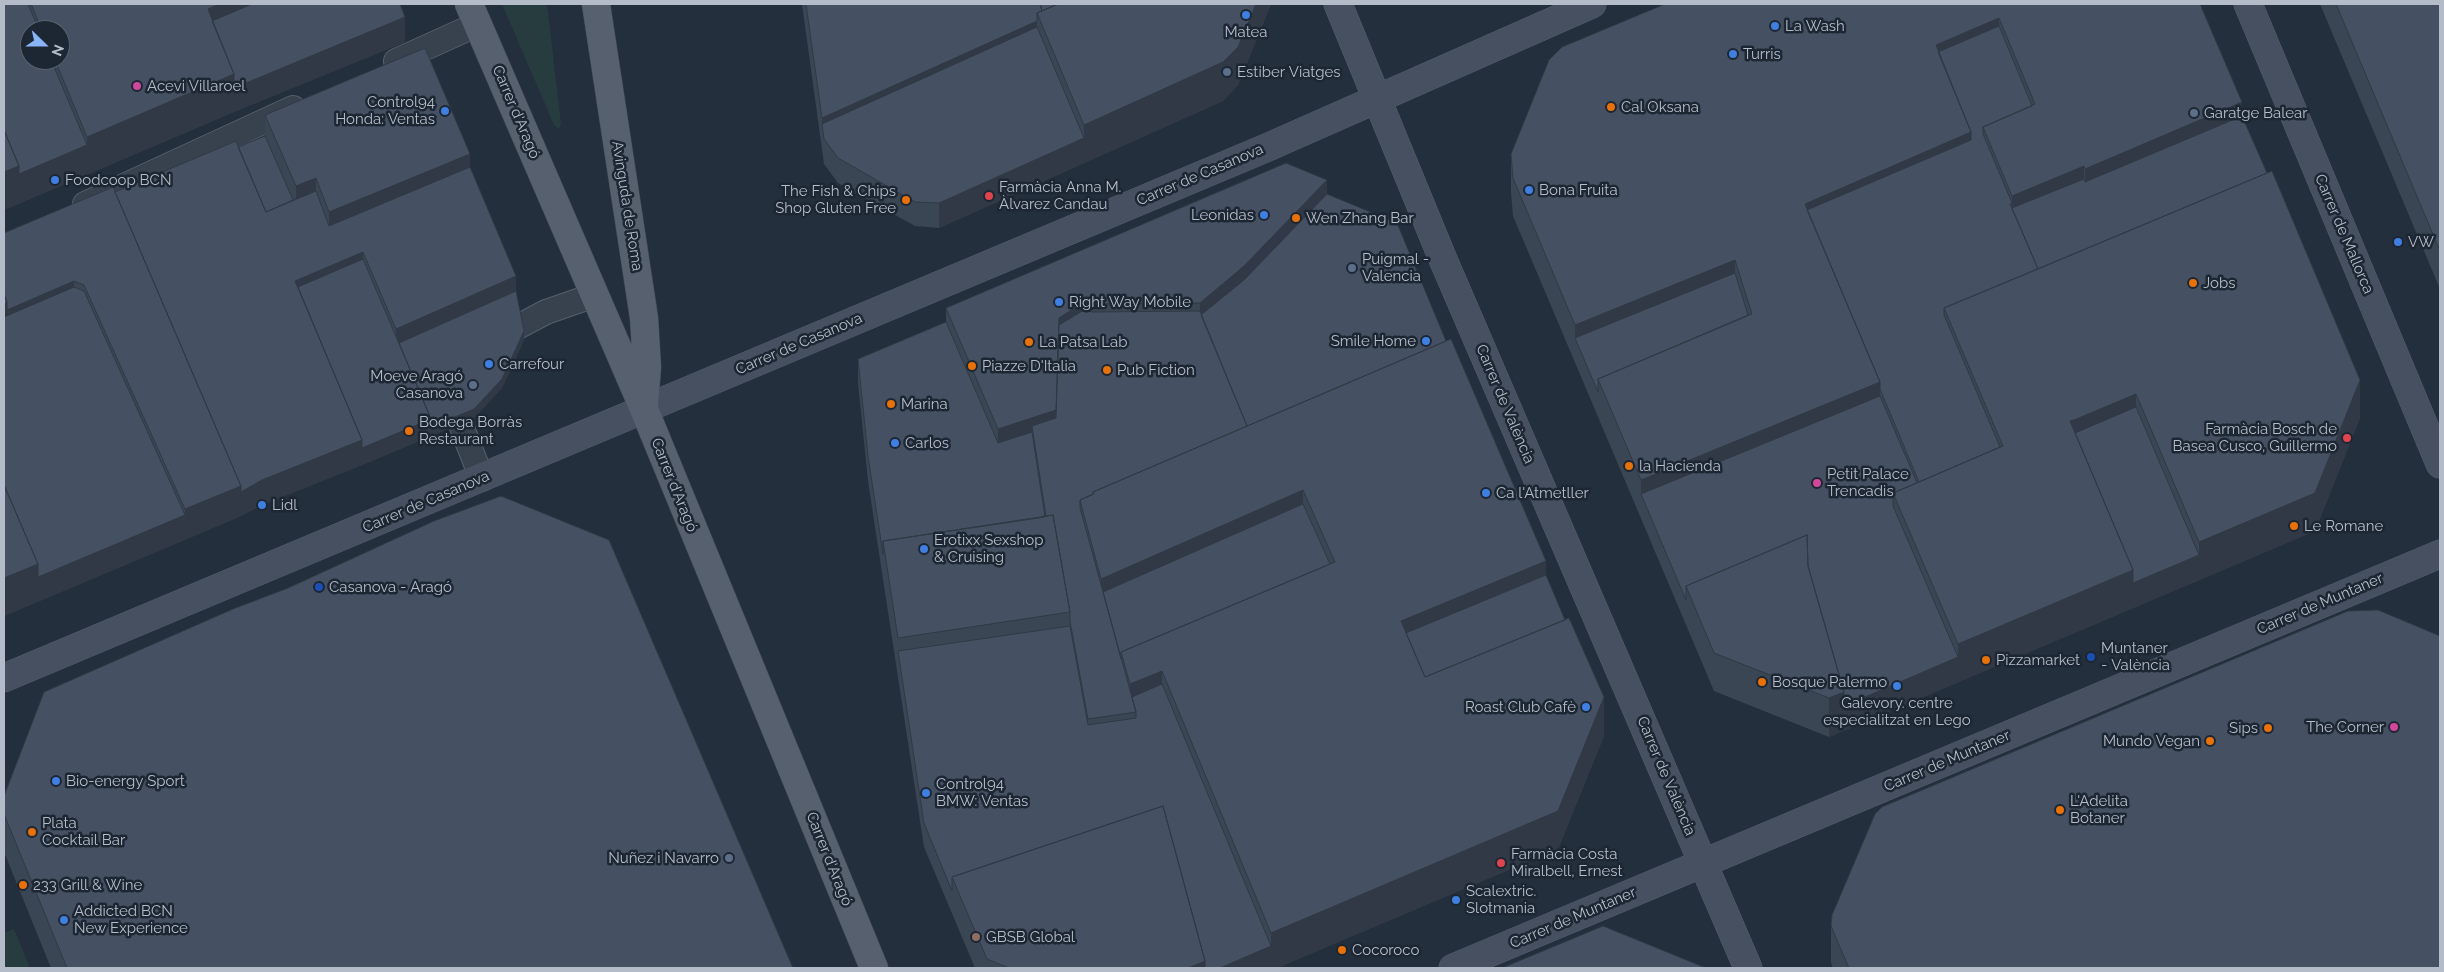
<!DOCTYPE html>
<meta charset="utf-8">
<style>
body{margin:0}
#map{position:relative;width:2444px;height:972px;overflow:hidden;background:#242f3e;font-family:Raleway,sans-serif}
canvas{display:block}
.frame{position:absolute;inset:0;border:5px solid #b4bcc9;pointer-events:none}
.north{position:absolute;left:20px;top:20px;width:50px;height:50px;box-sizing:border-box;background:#1d2633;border:1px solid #59626f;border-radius:50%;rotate:112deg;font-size:14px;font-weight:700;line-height:20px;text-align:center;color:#b4bcc9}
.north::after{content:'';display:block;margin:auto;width:18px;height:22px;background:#8ab4f8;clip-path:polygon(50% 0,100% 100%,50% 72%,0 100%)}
</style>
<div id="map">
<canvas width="2444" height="972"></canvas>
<div class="frame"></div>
<div class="north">N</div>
</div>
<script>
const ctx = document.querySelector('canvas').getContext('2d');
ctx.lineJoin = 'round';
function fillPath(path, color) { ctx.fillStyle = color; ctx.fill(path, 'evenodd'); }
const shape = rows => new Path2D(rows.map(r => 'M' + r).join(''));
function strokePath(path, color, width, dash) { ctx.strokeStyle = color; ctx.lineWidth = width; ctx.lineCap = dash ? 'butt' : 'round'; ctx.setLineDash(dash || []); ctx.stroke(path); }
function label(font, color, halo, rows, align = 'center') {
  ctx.font = font + ' Raleway,sans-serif'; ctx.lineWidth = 5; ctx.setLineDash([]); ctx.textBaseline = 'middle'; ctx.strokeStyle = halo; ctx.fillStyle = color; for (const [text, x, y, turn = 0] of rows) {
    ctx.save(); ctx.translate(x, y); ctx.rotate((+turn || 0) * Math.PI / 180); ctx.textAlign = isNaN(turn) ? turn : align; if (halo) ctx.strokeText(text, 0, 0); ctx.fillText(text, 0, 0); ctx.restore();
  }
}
fillPath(shape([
 [502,4,547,4,561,124,559,129,554,125],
 [14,929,30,968,4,968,4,933]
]), '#263c3f');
const lane = shape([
 [396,61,478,24],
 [85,204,293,108],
 [493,340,546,312,595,295],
 [455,393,453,397,464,433,482,479]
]);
const secondary = shape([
 [1338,4,1442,257,1748,968],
 [2248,4,2440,464],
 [4,678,1266,148,1592,4],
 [1453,968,2440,554]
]);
const primary = shape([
 [469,4,644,409,874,968],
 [596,4,644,318,647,367,644,405]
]);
strokePath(lane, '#565f6c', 26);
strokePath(secondary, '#565f6c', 29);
strokePath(primary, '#414a57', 29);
strokePath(lane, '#38414e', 24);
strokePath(secondary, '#465061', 28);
strokePath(primary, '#56606e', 28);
fillPath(shape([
 [4,4,400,4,405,42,234,112,4,210],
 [30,30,60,30,60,60,30,60],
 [802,4,1271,4,1238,85,1223,101,939,228,915,226,838,183,824,164],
 [2200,4,2242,116,2360,418,2315,531,1829,737,1714,691,1513,216,1511,192,1511,154,1562,47],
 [2320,4,2440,4,2440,289],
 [265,115,470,167,516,291,524,340,502,388,474,418,362,465,262,505,241,516,4,616,4,233,238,147,265,136],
 [1327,194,1446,341,1546,575,1604,736,1558,849,1277,968,975,968,924,847,868,481,858,383,858,359,946,322,946,308],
 [4,796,793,968,51,968,4,852],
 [1831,925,2440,968,1833,968,1831,963]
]), '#3b4654');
fillPath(shape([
 [220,4,310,4,216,44,208,9],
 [1256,4,1271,4,1238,85,1223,101,939,228,939,203,1084,138,1084,125],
 [405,17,405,42,234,112,4,210,4,172,19,166,87,145,87,137,234,74],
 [1999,18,1999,56,1946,79,1936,45],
 [1037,21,1037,51,822,124,822,118],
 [2242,102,2242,140,2085,207,2085,169],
 [1971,132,1971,170,1816,237,1805,204],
 [470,154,470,192,329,250,329,212],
 [2084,166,2084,204,2012,215,2012,196],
 [316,178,316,216,296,206,296,186],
 [1327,180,1327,218,1200,317,1200,303],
 [363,252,363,277,302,303,295,281],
 [1735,260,1735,298,1575,338,1575,325],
 [516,276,516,300,396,344,396,329],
 [74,281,74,312,7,340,7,310],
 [7,302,7,340,4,342,4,304],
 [1084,302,1084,340,1056,448,1032,426,1032,456,998,467,998,429,1059,318],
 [524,331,524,340,502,388,474,418,362,465,262,505,241,516,241,492,262,480,362,440,431,419],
 [2360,380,2360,418,2315,531,1829,737,1829,698,1844,692,1958,657,1958,644,2133,570,2199,555,2199,542],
 [1880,382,1880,420,1641,494,1641,480],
 [2136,394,2136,432,2079,456,2070,421],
 [241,486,241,516,185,540,185,509],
 [1303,490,1303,528,1101,592,1101,579],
 [185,515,185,540,4,616,4,578,38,564],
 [1546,561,1546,599,1410,656,1401,621],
 [1162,671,1162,709,1136,712,1130,698,1130,684],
 [1604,697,1604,736,1558,849,1277,968,1220,968,1271,946,1271,933],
 [1205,961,1205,968,1188,968]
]), '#303945');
const building = shape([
 [4,4,28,4,39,30,30,30,30,60,51,60,87,145,19,174,19,166,4,130,4,4],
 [31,4,220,4,208,9,234,74,87,137,55,60,60,60,60,30,42,30,31,4],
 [252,4,400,4,405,17,234,88,234,74,212,21,252,4],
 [806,4,1040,4,1042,11,1037,13,1037,21,822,118,806,4],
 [1040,4,1058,4,1042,11,1040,4],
 [1058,4,1256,4,1238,47,1223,62,1084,125,1037,13,1058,4],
 [1665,4,2200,4,2242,102,2085,169,2084,166,2012,196,1983,127,2035,104,1999,18,1936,45,1971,132,1805,204,1880,382,1641,480,1598,379,1752,314,1735,260,1575,325,1513,178,1511,154,1549,60,1562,47,1665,4],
 [2336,4,2440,4,2440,251,2336,4],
 [1999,26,2032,106,1983,127,1983,134,2012,203,2010,204,2038,269,1944,308,1944,315,2000,447,1919,482,1880,389,1880,382,1807,210,1971,140,1971,132,1938,52,1999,26],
 [1037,27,1084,138,939,203,915,202,838,158,824,139,822,124,1037,27],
 [425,48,470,154,329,212,316,178,296,186,265,115,425,48],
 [2242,116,2267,173,2038,269,2012,208,2084,179,2085,182,2242,116],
 [4,130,19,166,4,172,4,130],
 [265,136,293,200,266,212,238,147,265,136],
 [236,141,266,212,316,191,329,226,470,167,516,276,396,329,363,252,295,281,362,440,262,480,241,492,241,486,115,192,236,141],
 [1286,163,1327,180,1244,266,1200,303,1093,304,1084,302,1059,318,1056,410,998,429,946,308,1286,163],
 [2272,171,2360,380,2315,493,2199,542,2136,394,2074,420,2070,421,2133,570,1958,644,1893,493,2003,446,1944,308,2272,171],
 [113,187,241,486,185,509,84,285,74,281,7,310,7,302,4,294,4,233,113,187],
 [1327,194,1397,223,1446,341,1247,426,1201,315,1244,280,1327,194],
 [363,259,431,419,362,448,362,440,298,287,363,259],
 [1735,273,1748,315,1598,379,1598,392,1575,338,1735,273],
 [74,287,84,291,185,515,38,577,38,564,4,485,4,317,74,287],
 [516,291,524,331,502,379,474,409,431,427,431,419,399,343,516,291],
 [4,294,7,302,4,304,4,294],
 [1084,310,1093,312,1200,311,1247,426,1093,492,1093,494,1080,500,1080,508,1136,712,1088,719,1070,621,1070,612,1053,515,1046,516,1032,426,1056,418,1059,325,1084,310],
 [946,322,998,443,1032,432,1045,517,883,541,883,554,868,456,858,359,946,322],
 [1451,339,1546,561,1401,621,1425,677,1569,618,1604,697,1558,811,1271,933,1162,671,1130,684,1121,652,1335,562,1303,490,1101,579,1080,500,1094,494,1093,492,1451,339],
 [1880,396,1917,483,1893,493,1893,506,1958,657,1844,706,1844,692,1808,566,1807,535,1686,586,1686,600,1641,494,1880,396],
 [2136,407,2199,555,2133,583,2133,570,2075,433,2136,407],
 [4,485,38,564,4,578,4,485],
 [501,496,609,540,793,968,67,968,4,814,4,796,44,692,233,609,288,588,434,521,501,496],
 [1303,504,1330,564,1121,652,1121,659,1103,592,1303,504],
 [1053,515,1070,612,898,638,883,541,1053,515],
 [1807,535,1808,566,1844,692,1829,698,1714,653,1686,586,1807,535],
 [1546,575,1565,620,1425,677,1406,633,1546,575],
 [2378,610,2440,636,2440,968,1849,968,1833,931,1831,925,1832,915,1875,814,1882,807,2348,611,2378,610],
 [1070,626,1088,725,1136,718,1136,712,1132,697,1162,684,1271,946,1220,968,1205,968,1205,961,1163,806,952,877,952,891,924,823,898,651,1070,626],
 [1163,806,1205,961,1188,968,1009,968,987,959,952,877,1163,806],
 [1603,926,1706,968,1502,968,1603,926]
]);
fillPath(building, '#455162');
strokePath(building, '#303945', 1);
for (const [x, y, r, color] of [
 [1246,15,5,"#3f7fe0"],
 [1775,26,5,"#3f7fe0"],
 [1733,54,5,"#3f7fe0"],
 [1227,72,5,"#5c6f8a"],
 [137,86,5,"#d1479c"],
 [1611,107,5,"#e8710a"],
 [445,111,5,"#3f7fe0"],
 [2194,113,5,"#5c6f8a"],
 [55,180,5,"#3f7fe0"],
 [1529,190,5,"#3f7fe0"],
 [989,196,5,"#e0444e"],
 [906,200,5,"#e8710a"],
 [1264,215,5,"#3f7fe0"],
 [1296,218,5,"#e8710a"],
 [2398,242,5,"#3f7fe0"],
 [1352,268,5,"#5c6f8a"],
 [2193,283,5,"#e8710a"],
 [1059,302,5,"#3f7fe0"],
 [1426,341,5,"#3f7fe0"],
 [1029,342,5,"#e8710a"],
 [489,364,5,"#3f7fe0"],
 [972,366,5,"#e8710a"],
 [1107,370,5,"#e8710a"],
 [473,385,5,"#5c6f8a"],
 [891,404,5,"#e8710a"],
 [409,431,5,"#e8710a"],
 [2347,438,5,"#e0444e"],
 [895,443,5,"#3f7fe0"],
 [1629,466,5,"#e8710a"],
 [1817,483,5,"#d1479c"],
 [1486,493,5,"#3f7fe0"],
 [262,505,5,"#3f7fe0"],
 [2294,526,5,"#e8710a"],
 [924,549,5,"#3f7fe0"],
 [319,587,5,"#1a4fb4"],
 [2091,657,5,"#1a4fb4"],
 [1986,660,5,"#e8710a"],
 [1762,682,5,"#e8710a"],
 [1897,686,5,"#3f7fe0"],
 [1586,707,5,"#3f7fe0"],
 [2394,727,5,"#d1479c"],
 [2268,728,5,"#e8710a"],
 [2210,741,5,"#e8710a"],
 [56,781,5,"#3f7fe0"],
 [926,793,5,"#3f7fe0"],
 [2060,810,5,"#e8710a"],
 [32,832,5,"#e8710a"],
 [729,858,5,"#5c6f8a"],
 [1501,863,5,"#e0444e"],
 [23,885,5,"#e8710a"],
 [1456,900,5,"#3f7fe0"],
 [64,920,5,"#3f7fe0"],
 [976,937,5,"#8d6e63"],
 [1342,950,5,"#e8710a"]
]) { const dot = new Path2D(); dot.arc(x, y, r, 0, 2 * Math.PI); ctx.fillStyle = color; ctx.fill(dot); strokePath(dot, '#1d2633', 2); }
label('15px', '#b4bcc9', '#1d2633', [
 ["La Wash",1785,26],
 ["Matea",1246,32,"center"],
 ["Turris",1743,54],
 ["Estiber Viatges",1237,72],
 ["Acevi Villaroel",147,86],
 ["Control94",435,102,"right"],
 ["Honda: Ventas",435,119,"right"],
 ["Cal Oksana",1621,107],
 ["Garatge Balear",2204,113],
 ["Foodcoop BCN",65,180],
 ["Farmàcia Anna M.",999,187],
 ["Àlvarez Candau",999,204],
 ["Bona Fruita",1539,190],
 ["The Fish & Chips",896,191,"right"],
 ["Shop Gluten Free",896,208,"right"],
 ["Leonidas",1254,215,"right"],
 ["Wen Zhang Bar",1306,218],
 ["VW",2408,242],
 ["Puigmal -",1362,259],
 ["Valencia",1362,276],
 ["Jobs",2203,283],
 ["Right Way Mobile",1069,302],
 ["Smile Home",1416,341,"right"],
 ["La Patsa Lab",1039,342],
 ["Carrefour",499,364],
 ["Piazze D'Italia",982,366],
 ["Pub Fiction",1117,370],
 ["Moeve Aragó",463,376,"right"],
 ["Casanova",463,393,"right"],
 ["Marina",901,404],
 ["Bodega Borràs",419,422],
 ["Restaurant",419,439],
 ["Farmàcia Bosch de",2337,429,"right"],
 ["Basea Cusco, Guillermo",2337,446,"right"],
 ["Carlos",905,443],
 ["la Hacienda",1639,466],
 ["Petit Palace",1827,474],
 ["Trencadis",1827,491],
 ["Ca l'Atmetller",1496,493],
 ["Lidl",272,505],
 ["Le Romane",2304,526],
 ["Erotixx Sexshop",934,540],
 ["& Cruising",934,557],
 ["Casanova - Aragó",329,587],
 ["Muntaner",2101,648],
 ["- València",2101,665],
 ["Pizzamarket",1996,660],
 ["Bosque Palermo",1772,682],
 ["Galevory. centre",1897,703,"center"],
 ["especialitzat en Lego",1897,720,"center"],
 ["Roast Club Cafè",1576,707,"right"],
 ["The Corner",2384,727,"right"],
 ["Sips",2258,728,"right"],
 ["Mundo Vegan",2200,741,"right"],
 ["Bio-energy Sport",66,781],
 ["Control94",936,784],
 ["BMW: Ventas",936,801],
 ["L'Adelita",2070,801],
 ["Botaner",2070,818],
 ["Plata",42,823],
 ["Cocktail Bar",42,840],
 ["Farmàcia Costa",1511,854],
 ["Miralbell, Ernest",1511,871],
 ["Nuñez i Navarro",719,858,"right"],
 ["233 Grill & Wine",33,885],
 ["Scalextric.",1466,891],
 ["Slotmania",1466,908],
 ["Addicted BCN",74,911],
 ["New Experience",74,928],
 ["GBSB Global",986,937],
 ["Cocoroco",1352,950]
], 'left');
label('15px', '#b4bcc9', '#1d2633', [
 ["Carrer d'Aragó",516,112,67],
 ["Carrer de Casanova",1200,175,-23],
 ["Avinguda de Roma",627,206,81],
 ["Carrer de Mallorca",2344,234,67],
 ["Carrer de Casanova",799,344,-23],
 ["Carrer de València",1505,404,67],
 ["Carrer d'Aragó",674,485,68],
 ["Carrer de Casanova",426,502,-23],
 ["Carrer de Muntaner",2320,604,-23],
 ["Carrer de Muntaner",1947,761,-23],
 ["Carrer de València",1666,776,67],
 ["Carrer d'Aragó",829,859,68],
 ["Carrer de Muntaner",1573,918,-23]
]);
</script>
